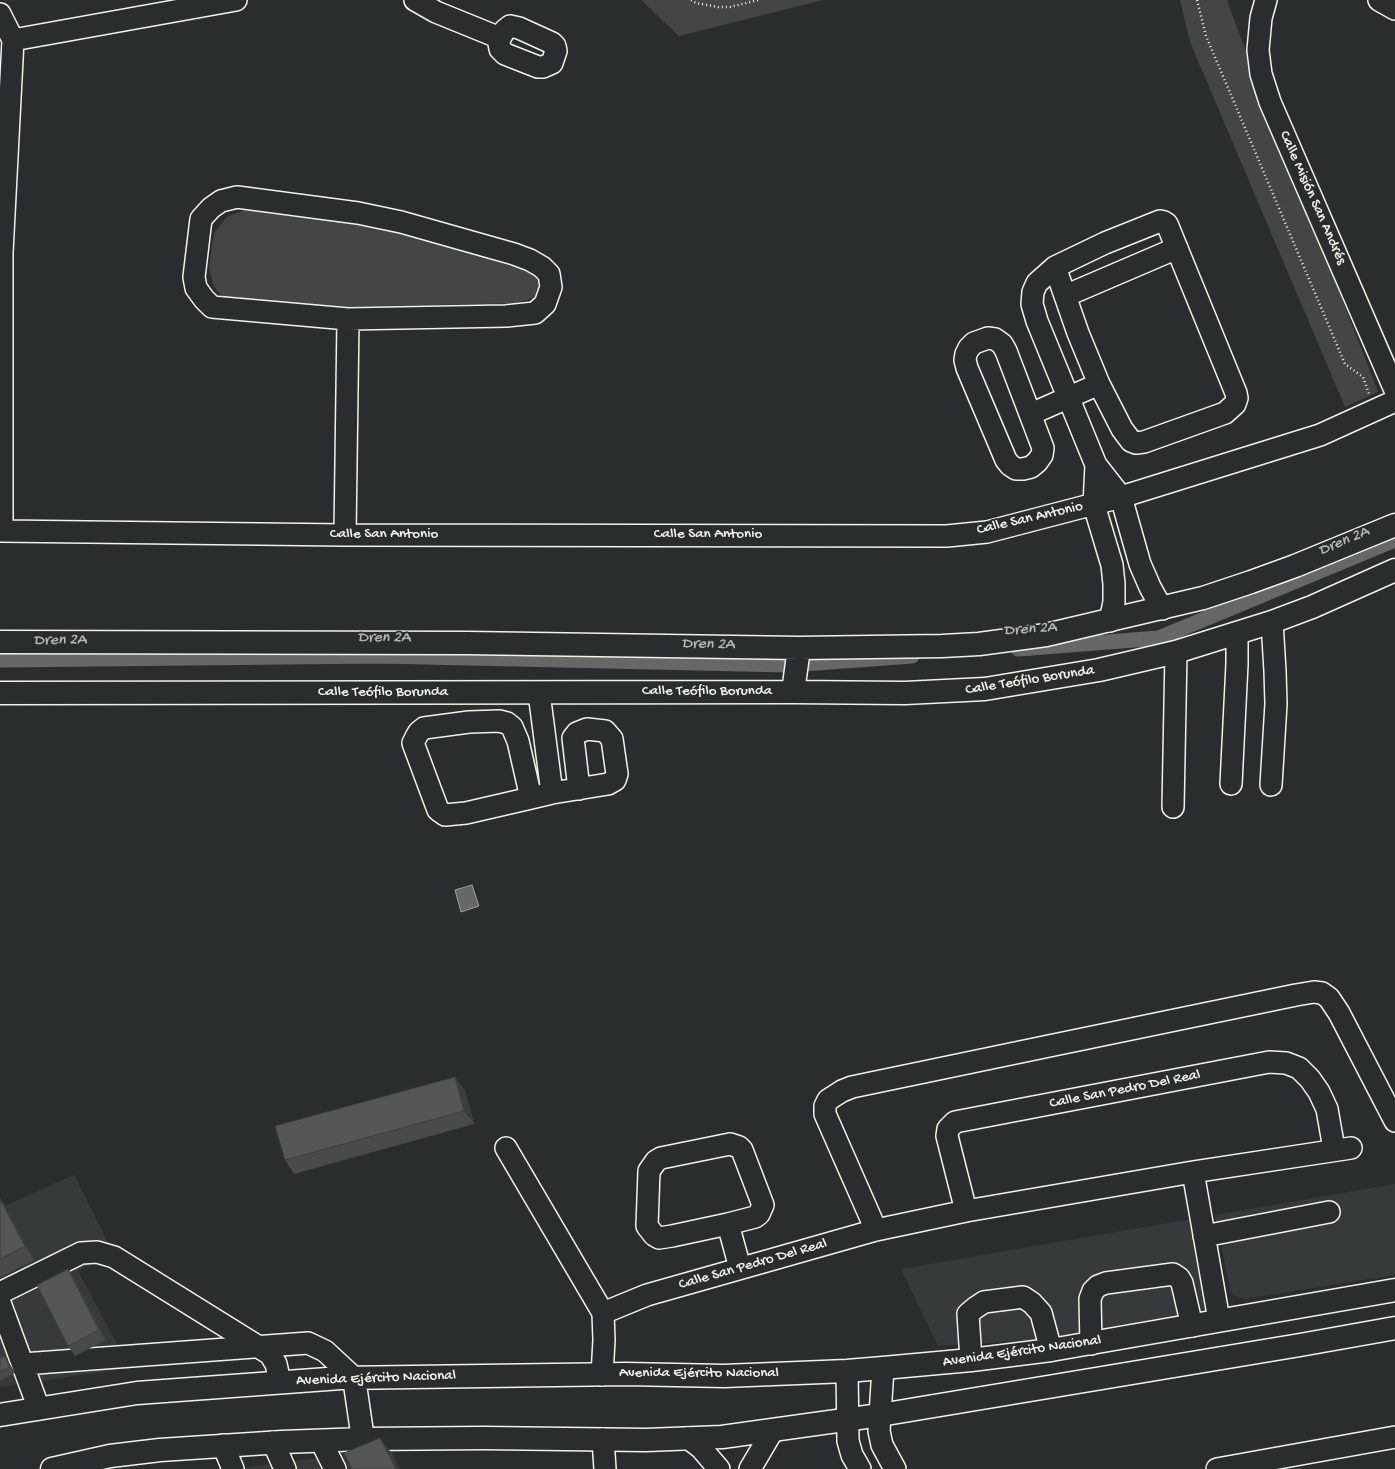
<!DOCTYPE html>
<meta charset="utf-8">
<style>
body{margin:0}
canvas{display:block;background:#2a2d2e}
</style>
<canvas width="1395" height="1469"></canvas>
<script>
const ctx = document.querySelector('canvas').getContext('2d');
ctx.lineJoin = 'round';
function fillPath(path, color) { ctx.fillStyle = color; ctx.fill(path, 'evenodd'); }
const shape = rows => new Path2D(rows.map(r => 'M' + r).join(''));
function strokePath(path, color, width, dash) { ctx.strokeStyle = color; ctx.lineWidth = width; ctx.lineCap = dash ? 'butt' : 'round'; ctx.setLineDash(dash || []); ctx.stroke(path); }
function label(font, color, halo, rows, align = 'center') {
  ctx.font = font + ' "Gochi Hand",sans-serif'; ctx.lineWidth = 3.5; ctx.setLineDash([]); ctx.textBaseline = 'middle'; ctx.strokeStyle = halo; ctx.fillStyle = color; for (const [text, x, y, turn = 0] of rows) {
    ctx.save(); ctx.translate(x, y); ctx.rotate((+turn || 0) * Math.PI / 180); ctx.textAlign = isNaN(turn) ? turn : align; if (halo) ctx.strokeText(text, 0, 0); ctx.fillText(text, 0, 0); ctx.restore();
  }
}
fillPath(shape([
 [74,1175,113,1253,78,1271,130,1368,0,1387,0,1208],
 [1395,1184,1395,1275,1244,1299,1231,1294,1215,1215],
 [1192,1219,1209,1302,1204,1310,1035,1340,938,1346,901,1269],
 [390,1448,400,1469,236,1469]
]), '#373a3a');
fillPath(shape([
 [641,0,823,0,679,36],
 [1180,0,1227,0,1231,12,1378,392,1345,407,1190,42],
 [249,208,340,220,411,235,533,273,541,287,533,298,517,303,347,307,225,299,214,287,209,268,214,233,227,217]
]), '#444645');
const water = shape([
 [472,885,479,906,461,912,455,890,472,885]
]);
fillPath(water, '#676866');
strokePath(water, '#9f9f9a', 1);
strokePath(shape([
 [1018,649,1159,638,1395,540],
 [0,660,379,656,789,665,912,656]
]), '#676866', 15);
const minor = shape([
 [415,0,436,12,500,38],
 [1266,0,1261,18,1258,50,1261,74,1270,102,1395,390],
 [1379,0,1395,9],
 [0,14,13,40,2,253,2,531],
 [510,26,519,28,552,43,555,46,556,51,552,63,543,67,538,67,505,54,500,49,499,43,500,38,505,30,510,26],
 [13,40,236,0],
 [237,197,358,213,401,222,514,254,530,260,542,267,549,274,551,287,545,304,535,313,506,316,348,319,212,307,204,299,196,288,194,277,201,219,211,208,221,201,237,197],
 [1055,267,1078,333,1099,384,1122,429,1131,441,1136,443,1144,442,1225,413,1235,404,1237,398,1236,393,1167,224,1164,222,1160,221,1105,243,1055,267,1037,283,1033,292,1032,304,1037,321,1096,465,1121,497,1140,564,1150,587,1162,609],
 [1065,296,1177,248],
 [988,338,995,339,1002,344,1006,351,1043,448,1042,455,1037,462,1031,467,1023,469,1016,469,1010,465,1006,460,967,368,965,360,966,354,969,348,974,343,988,338],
 [1031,414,1099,384],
 [1096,465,1094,505,1112,565,1114,584,1114,602,1110,621],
 [0,531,345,535,947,536,987,532,1121,497,1320,435,1395,401],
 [345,535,348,319],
 [539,693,552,793],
 [1231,784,1237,664,1237,634],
 [1271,785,1276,704,1275,671,1272,622],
 [531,798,518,741,512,727,507,723,499,721,469,722,424,728,419,732,416,737,413,743,438,810,445,815,466,813,531,798,552,793,608,784,615,780,617,774,612,739,605,731,587,729,577,733,573,738,579,789],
 [1173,807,1176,652],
 [730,1144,739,1147,742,1150,763,1205,759,1214,755,1217,728,1224,672,1236,659,1238,654,1235,647,1226,649,1171,656,1161,661,1158,730,1144],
 [506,1148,603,1313],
 [1193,1172,1219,1320],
 [966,1211,947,1136,948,1129,955,1122,1269,1062,1286,1063,1299,1068,1310,1079,1319,1092,1327,1109,1334,1149],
 [728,1224,740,1268],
 [876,1230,825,1114,825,1106,828,1100,842,1091,852,1087,1049,1046,1296,995,1314,992,1322,993,1329,998,1339,1013,1395,1121],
 [1204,1236,1329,1212],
 [0,1293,81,1253,97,1252,114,1257,270,1354,276,1364,280,1382],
 [0,1303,39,1409],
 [1091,1344,1090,1299,1093,1291,1098,1286,1106,1283,1173,1274,1179,1278,1182,1283,1192,1326],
 [971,1360,968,1314,975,1308,984,1302,1023,1297,1032,1303,1041,1313,1051,1350],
 [23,1364,308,1343,325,1351,354,1378],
 [883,1368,879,1431,882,1445,895,1469],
 [847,1371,848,1441,852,1455,860,1469],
 [602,1375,604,1340,603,1313,647,1295,876,1230,966,1211,1193,1172,1351,1148],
 [688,1438,701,1448,719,1469],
 [603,1439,605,1469],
 [321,1441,335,1469],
 [273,1442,285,1469],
 [223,1445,233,1469],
 [750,1469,773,1430],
 [1217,1469,1395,1437]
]);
const major = shape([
 [0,642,467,643,799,648,942,646,979,644,1046,635,1203,598,1251,582,1295,566,1395,525],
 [793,692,799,648],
 [0,693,793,692,905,693,985,689,1099,670,1176,652,1272,622,1312,607,1395,570],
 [354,1378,363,1439],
 [0,1415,137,1393,341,1378,626,1374,724,1376,847,1371,883,1368,971,1360,1051,1350,1395,1290],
 [52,1469,110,1456,160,1450,282,1442,363,1439,484,1438,646,1440,722,1437,880,1415,1300,1345,1395,1328]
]);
strokePath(minor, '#f4f1e8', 24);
strokePath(major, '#f4f1e8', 25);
strokePath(shape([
 [691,0,696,3,718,7,730,7,758,0],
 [1197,0,1206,36,1345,364,1363,377,1369,394]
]), '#f4f1e8', 2.5, [1, 3]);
strokePath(minor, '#2a2d2e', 21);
strokePath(major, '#2a2d2e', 22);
fillPath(shape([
 [465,1090,474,1124,294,1174,285,1160],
 [0,1198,9,1211,34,1260,0,1277],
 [68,1269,75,1279,106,1340,75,1356,68,1346],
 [5,1356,9,1363,15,1373,0,1381,0,1358]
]), '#494b4a');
fillPath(shape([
 [455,1077,465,1090,474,1124,464,1111],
 [0,1198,9,1211,34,1260,25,1246],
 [68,1269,75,1279,106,1340,99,1330],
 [5,1356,9,1363,15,1373,10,1367],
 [380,1438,390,1451,399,1469,396,1469]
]), '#3c3d3c');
const building = shape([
 [455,1077,464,1111,285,1160,275,1126,455,1077],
 [0,1199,25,1246,0,1259,0,1199],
 [68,1269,99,1330,68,1346,37,1285,68,1269],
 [5,1356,10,1367,0,1372,0,1358,5,1356],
 [380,1438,396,1469,352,1469,344,1453,380,1438]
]);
fillPath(building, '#555756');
strokePath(building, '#3c3d3c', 1);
label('15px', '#f4f1e8', '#2a2d2e', [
 ["Calle Misión San Andrés",1312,198,66],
 ["Calle San Antonio",1030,519,-13],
 ["Calle San Antonio",384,535],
 ["Calle San Antonio",708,535],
 ["Calle Teófilo Borunda",1030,681,-9],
 ["Calle Teófilo Borunda",707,692],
 ["Calle Teófilo Borunda",383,693],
 ["Calle San Pedro Del Real",1125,1090,-11],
 ["Calle San Pedro Del Real",753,1265,-16],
 ["Avenida Ejército Nacional",1022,1352,-8],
 ["Avenida Ejército Nacional",699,1374],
 ["Avenida Ejército Nacional",376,1379,-2]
]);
label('italic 16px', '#b5b3ae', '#2a2d2e', [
 ["Dren 2A",1344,542,-23],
 ["Dren 2A",1030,630,-4],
 ["Dren 2A",384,639],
 ["Dren 2A",60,641,-1],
 ["Dren 2A",708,645,1]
]);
</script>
